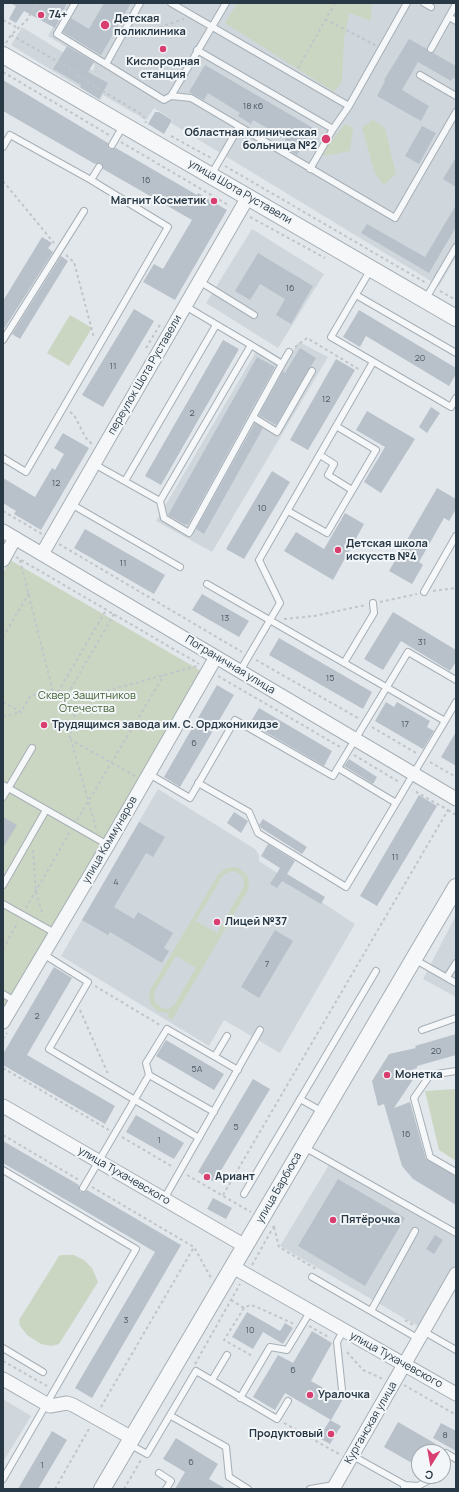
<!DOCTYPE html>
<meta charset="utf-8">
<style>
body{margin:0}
#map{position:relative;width:459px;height:1492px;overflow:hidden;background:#e2e7eb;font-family:Manrope,sans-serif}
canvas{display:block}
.frame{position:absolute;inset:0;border:4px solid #283845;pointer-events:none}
.north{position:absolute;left:411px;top:1444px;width:40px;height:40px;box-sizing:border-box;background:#f2f6f8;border:1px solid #a1aab0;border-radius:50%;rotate:191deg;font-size:11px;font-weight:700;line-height:16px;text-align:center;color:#283845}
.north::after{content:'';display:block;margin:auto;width:14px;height:18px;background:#d93e71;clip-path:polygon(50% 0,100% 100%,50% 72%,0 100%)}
</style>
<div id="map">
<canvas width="459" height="1492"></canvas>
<div class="frame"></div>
<div class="north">С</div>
</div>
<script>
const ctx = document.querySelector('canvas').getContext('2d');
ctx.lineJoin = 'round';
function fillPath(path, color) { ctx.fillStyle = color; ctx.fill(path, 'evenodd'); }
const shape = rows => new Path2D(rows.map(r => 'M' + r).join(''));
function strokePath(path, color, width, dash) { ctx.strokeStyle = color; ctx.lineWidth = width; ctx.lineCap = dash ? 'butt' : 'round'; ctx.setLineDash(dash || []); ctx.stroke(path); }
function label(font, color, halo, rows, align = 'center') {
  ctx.font = font + ' Manrope,sans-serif'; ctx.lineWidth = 4; ctx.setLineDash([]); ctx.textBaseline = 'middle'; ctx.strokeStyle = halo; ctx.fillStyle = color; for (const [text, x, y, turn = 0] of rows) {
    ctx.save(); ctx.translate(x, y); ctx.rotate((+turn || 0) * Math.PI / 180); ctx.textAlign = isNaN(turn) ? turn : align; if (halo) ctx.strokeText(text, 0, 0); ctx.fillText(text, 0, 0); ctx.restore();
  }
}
fillPath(shape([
 [67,3,456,3,456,257,439,286,171,123,173,120,154,108,146,120,103,95,100,100,11,45,22,27,93,71,95,65,48,36],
 [252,229,324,274,278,348,206,303],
 [299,342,328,357,212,552,156,521,260,345,286,361],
 [158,789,255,849,259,855,259,861,355,924,280,1053,224,1020,209,1046,61,956],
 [456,915,456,997,423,979],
 [329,1165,456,1238,456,1266,421,1328,280,1246],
 [3,1399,31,1416,3,1462]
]), '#cfd7dd');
fillPath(shape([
 [237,3,372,3,371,21,349,13,344,40,342,82,334,92,225,23],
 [373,120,385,128,396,174,384,185,375,174,362,127],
 [345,124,353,128,350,151,324,156,321,154],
 [70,315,92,328,69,366,47,353],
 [10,560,203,672,3,1010,3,573],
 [231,867,239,868,247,875,249,882,248,890,172,1020,167,1017,169,1013,159,1012,151,1005,149,998,150,990,218,875,224,869],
 [232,871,238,873,243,877,244,886,217,933,196,921,222,877,227,873],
 [176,956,196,968,174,1005,168,1009,162,1008,155,1002,154,992],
 [456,1089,456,1161,439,1150,425,1091],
 [62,1255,74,1255,84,1260,92,1268,98,1282,59,1344,52,1346,41,1344,27,1335,20,1326,19,1320,59,1256]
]), '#cbd6c2');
fillPath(shape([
 [10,3,67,3,55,28,24,11,16,23,9,19,16,6],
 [104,3,131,3,101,55,99,54,63,32,71,18,89,29],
 [409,39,427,49,428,53,433,53,456,66,456,79,453,78,451,81,418,62,402,90,429,106,421,121,377,96,385,81,384,80],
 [67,46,94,62,88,72,108,83,99,99,80,87,81,85,53,69],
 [205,65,313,128,297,155,282,146,286,139,253,120,251,124,238,116,240,113,208,93,204,100,189,92],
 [3,80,108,143,109,149,116,148,197,195,198,193,227,210,175,300,143,282,154,264,163,269,192,220,103,169,101,163,95,164,3,111],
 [155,112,159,112,172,120,164,134,148,124],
 [422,126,436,133,419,164,405,156],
 [456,157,456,187,443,179],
 [456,205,456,227,429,273,361,233,367,224,425,257],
 [42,237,52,243,48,248,53,252,4,329,3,301],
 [258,253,313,286,291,324,276,315,285,299,260,284,250,300,235,291],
 [61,256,68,261,20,339,12,334],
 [134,309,154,321,103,407,82,395],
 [359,310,456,368,456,374,449,386,366,336,360,347,343,337],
 [223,340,239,349,161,485,145,476],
 [300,348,316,358,276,425,259,415,283,371,285,373],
 [257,357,275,367,188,525,186,524,185,525,168,515],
 [336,359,355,370,308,450,290,440],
 [431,407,440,413,427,433,419,427],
 [367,411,415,439,381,493,364,482,385,447,356,430],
 [255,423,263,428,204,534,196,529],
 [63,433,89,448,41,530,14,514,16,511,3,503,3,478,35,497,52,468,55,470,64,454,54,448],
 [272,471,290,482,244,559,226,549],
 [437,488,456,499,456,509,449,521,444,518,419,562,423,565,412,584,389,571],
 [345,513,364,524,333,580,284,551,296,532,324,549],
 [85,529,165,575,154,594,74,548],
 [202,594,249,621,239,637,192,610],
 [393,612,456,650,456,662,450,671,401,641,383,670,364,659],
 [279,638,372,692,363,709,269,655],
 [217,685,234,695,180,787,164,777],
 [386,702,394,707,397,702,430,721,427,727,434,731,423,749,375,721],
 [259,708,332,751,324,766,250,723],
 [456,732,456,766,441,757],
 [349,759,377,777,373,784,344,766],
 [419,795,437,806,377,906,360,896],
 [234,812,248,821,241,833,227,823],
 [3,817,17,825,3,848],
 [263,819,307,847,302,854,261,828,259,825],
 [139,822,165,837,153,857,146,853,114,907,134,919,138,912,173,933,164,948,169,951,162,963,110,932,108,935,82,920],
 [268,844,295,861,287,874,325,897,321,904,282,881,277,888,270,884,280,868,261,856],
 [275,930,293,941,259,998,241,987],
 [54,967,72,978,27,1055,115,1106,105,1124,3,1065,3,1054],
 [456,1034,456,1055,417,1066,417,1068,406,1072,414,1078,394,1108,410,1102,426,1159,456,1176,456,1205,413,1179,402,1166,384,1104,378,1106,372,1081,389,1054,416,1048,415,1046],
 [166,1040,224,1074,214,1090,156,1056],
 [253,1079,270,1089,214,1182,198,1172],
 [136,1115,184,1143,174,1159,126,1132],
 [3,1141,79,1185,80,1192,85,1192,87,1190,181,1245,92,1398,75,1388,155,1252,3,1163],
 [338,1179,405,1218,365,1286,298,1246],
 [213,1198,232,1208,226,1219,207,1209],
 [435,1235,443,1240,434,1254,426,1249],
 [247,1312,280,1331,285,1323,293,1328,283,1344,263,1332,253,1349,232,1337],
 [312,1331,332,1343,311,1381,343,1399,331,1420,285,1393,275,1410,253,1397,278,1355,293,1363],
 [330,1420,341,1426,330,1444,319,1438],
 [398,1422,436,1444,431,1452,419,1452,419,1467,384,1447],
 [441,1423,456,1431,456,1451,433,1438],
 [52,1431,67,1440,38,1489,18,1489],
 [176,1438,218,1464,209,1479,226,1489,175,1489,185,1472,163,1459]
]), '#b8c1ca');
const service = shape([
 [75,3,57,34,164,100,171,96,191,98,395,218,456,112],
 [171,3,349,106],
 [424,3,431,7],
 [449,17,456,21],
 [431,49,456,4],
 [197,50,333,129],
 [106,64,140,3],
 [420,75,456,96],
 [171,96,226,3],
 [112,145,123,126],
 [3,147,10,135,91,180],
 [310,169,333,129,349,106,407,3],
 [211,175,239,127],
 [371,269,331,337,451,407,456,398],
 [199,281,254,315],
 [356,295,456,353],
 [425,300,456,247],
 [3,340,84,211],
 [282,364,289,352],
 [253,417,277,432,312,371],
 [320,455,334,464,328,475,352,490],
 [3,458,26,472,168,227,91,180,99,167],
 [94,464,160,501,251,345,185,306],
 [125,481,216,325],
 [160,501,164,518,189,533,282,364,251,345],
 [71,504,180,567],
 [288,511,327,533,376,450,336,426],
 [207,584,445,721,456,702],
 [424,592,456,536],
 [344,663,374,613,373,603],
 [240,671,280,603,259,560,373,362],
 [338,768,396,803],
 [149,774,190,798,235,720,333,776,408,652,456,680],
 [198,783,249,812,258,833,346,887,445,721],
 [3,785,108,845],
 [3,797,32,748],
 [3,885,46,810],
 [3,904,55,933],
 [43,954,88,982,49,1049,199,1138],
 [414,959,456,983],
 [447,977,456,963],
 [3,994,15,1001],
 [422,1030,456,1018],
 [215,1056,227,1036],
 [456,1071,430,1075,414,1098,430,1157,456,1172],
 [149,1075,214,1112],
 [300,1099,323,1112],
 [304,1147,456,1233],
 [3,1170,136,1249,3,1479],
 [83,1188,149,1075,146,1063,167,1029,238,1070],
 [244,1194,376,971],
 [164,1199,260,1030],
 [312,1277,419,1339],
 [371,1311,415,1231],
 [423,1331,456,1350],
 [3,1348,43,1372],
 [212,1380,227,1355],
 [342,1390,337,1342,343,1331],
 [240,1398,270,1347,287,1350,310,1312],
 [171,1416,226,1447,229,1477,248,1489],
 [129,1444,147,1454,196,1371,277,1419,288,1401],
 [353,1456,405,1485],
 [443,1458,446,1453,456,1459],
 [159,1473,171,1481,166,1489],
 [404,1488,405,1485,418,1486,431,1479,433,1476],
 [310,1489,334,1485]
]);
const minor = shape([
 [3,531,456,799],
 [42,554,248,197],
 [3,560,15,538],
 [3,1022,108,845,216,657],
 [3,1106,245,1246],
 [233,1267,456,1394],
 [3,1379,50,1406,67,1403,73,1405,132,1438],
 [333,1489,456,1274]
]);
const tertiary = shape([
 [3,55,456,318],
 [102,1489,456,887]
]);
strokePath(service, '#a6afb6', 8);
strokePath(minor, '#a6afb6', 15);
strokePath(tertiary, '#a6afb6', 18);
strokePath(shape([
 [325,19,375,45],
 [3,20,18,28],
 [11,35,76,72,77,75,84,80,143,115,146,123],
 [131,37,184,19],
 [6,43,11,35,27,20,37,3],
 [298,68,335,3],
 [3,72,109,135],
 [171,136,211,158],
 [121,142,230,206],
 [225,166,426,283],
 [3,181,54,243],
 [250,217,325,258],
 [66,255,74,262,94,338],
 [440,291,456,300],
 [295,347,307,338,360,370],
 [146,348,161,323],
 [70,412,74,415,86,438,92,444],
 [3,511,42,534],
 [59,544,242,652],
 [16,557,199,664],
 [20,560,53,692],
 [433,591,456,588],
 [380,602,417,594],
 [114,614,66,697,74,699,81,698,197,666],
 [284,619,314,616,366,605],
 [3,637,29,593],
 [256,660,358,718],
 [218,676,342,748],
 [58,692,106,610],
 [3,702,21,712,31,695,58,692,66,697,77,721,69,735,71,740],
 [3,717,21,712],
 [372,727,416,753],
 [354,755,399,782],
 [430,762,456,777],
 [448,810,456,815],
 [77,820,164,675],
 [96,828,71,740,135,776],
 [33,850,36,892,43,916],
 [26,908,70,832],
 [3,949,18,922],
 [95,986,160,1025],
 [80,1010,108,1074],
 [3,1039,7,1033],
 [3,1068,109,1130],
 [3,1135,79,1180],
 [122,1137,173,1167],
 [187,1175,251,1212],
 [92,1187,194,1247,211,1278],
 [223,1195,448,810,413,790],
 [274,1227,279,1247,316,1269],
 [252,1265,274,1226,272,1224],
 [231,1300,244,1308,250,1305,257,1307,294,1324],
 [244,1308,224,1340,254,1357],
 [405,1320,413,1325],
 [309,1326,330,1338],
 [347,1352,363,1370,383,1379],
 [3,1361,47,1386],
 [195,1364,240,1284],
 [404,1385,456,1415],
 [101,1407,194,1247],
 [284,1423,339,1454],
 [55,1489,90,1427],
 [124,1489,141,1460]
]), '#c0c5ca', 2, [3, 3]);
strokePath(service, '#f5f7f9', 6);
strokePath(minor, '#f5f7f9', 13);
strokePath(tertiary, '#f5f7f9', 16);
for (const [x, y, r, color] of [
 [41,15,4,"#d93e71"],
 [105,25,5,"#d93e71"],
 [163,49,4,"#d93e71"],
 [326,139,5,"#d93e71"],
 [214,201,4,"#d93e71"],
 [338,550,4,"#d93e71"],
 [44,725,4,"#d93e71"],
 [217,922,4,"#d93e71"],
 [387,1075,4,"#d93e71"],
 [207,1177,4,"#d93e71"],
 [333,1220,4,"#d93e71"],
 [310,1395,4,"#d93e71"],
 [331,1434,4,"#d93e71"]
]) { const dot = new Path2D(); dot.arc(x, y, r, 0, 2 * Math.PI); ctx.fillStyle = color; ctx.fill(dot); strokePath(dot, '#f2f6f8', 1.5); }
label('9px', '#4c5a66', null, [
 ["18 к6",253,106],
 ["16",146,180],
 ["16",290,288],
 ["20",420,358],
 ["11",113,366],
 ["12",326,399],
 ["2",192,413],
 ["12",56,483],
 ["10",262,508],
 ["11",123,563],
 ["13",225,618],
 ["31",422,642],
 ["15",330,678],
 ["17",405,724],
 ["6",194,743],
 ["11",395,857],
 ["4",116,882],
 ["7",267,964],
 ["2",37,1016],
 ["20",436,1051],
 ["5А",197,1069],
 ["5",236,1127],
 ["16",406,1134],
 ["1",159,1140],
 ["3",126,1320],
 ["10",250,1330],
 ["6",293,1370],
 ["8",445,1435],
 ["6",191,1462],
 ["1",42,1465]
]);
label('bold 11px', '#283845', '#f2f6f8', [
 ["74+",49,15],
 ["Детская",114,19],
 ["поликлиника",114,32],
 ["Кислородная",163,62,"center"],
 ["станция",163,75,"center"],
 ["Областная клиническая",317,133,"right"],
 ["больница №2",317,146,"right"],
 ["Магнит Косметик",206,201,"right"],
 ["Детская школа",346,544],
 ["искусств №4",346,557],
 ["Трудящимся завода им. С. Орджоникидзе",52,725],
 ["Лицей №37",225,922],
 ["Монетка",395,1075],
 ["Ариант",215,1177],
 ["Пятёрочка",341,1220],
 ["Уралочка",318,1395],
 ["Продуктовый",323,1434,"right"]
], 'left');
label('11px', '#283845', '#f2f6f8', [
 ["улица Шота Руставели",240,192,30],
 ["переулок Шота Руставели",145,375,-60],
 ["Пограничная улица",230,665,31],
 ["улица Коммунаров",110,840,-60],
 ["улица Тухачевского",124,1176,30],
 ["улица Барбюса",279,1188,-60],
 ["улица Тухачевского",396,1360,29],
 ["Курганская улица",371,1423,-60]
]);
label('11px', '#456234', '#f2f6f8', [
 ["Сквер Защитников",87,696],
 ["Отечества",87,709]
]);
</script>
